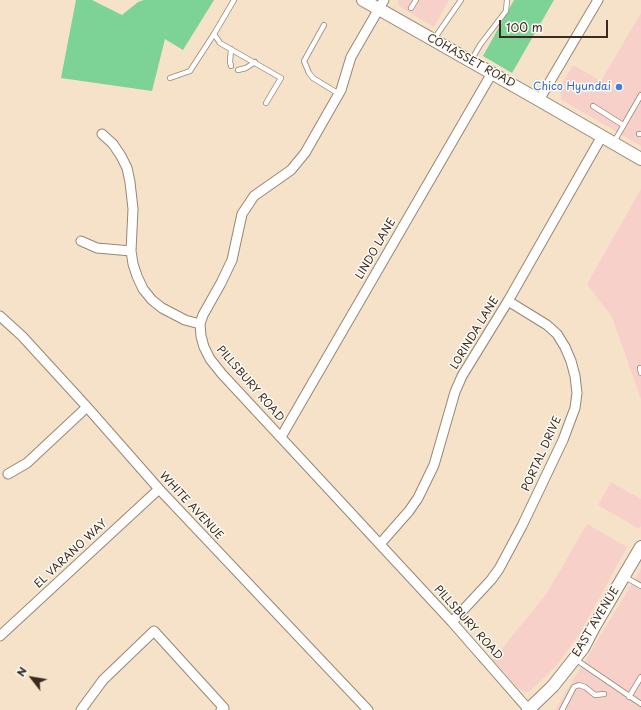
<!DOCTYPE html>
<style>
body{margin:0}
#map{position:relative;width:641px;height:710px;overflow:hidden;background:#f5e2c9;font-family:"Playpen Sans",sans-serif}
canvas{display:block}
.north{position:absolute;left:12px;top:658px;width:40px;height:40px;-webkit-text-stroke:3px #fdfcf7;paint-order:stroke;rotate:301deg;font-size:11px;font-weight:700;line-height:16px;text-align:center;color:#3b2a1e}
.north::after{content:'';display:block;margin:auto;width:14px;height:18px;background:#3b2a1e;clip-path:polygon(50% 0,100% 100%,50% 72%,0 100%)}
.scale{position:absolute;left:499px;top:20px;width:109px;height:18px;box-sizing:border-box;border:2px solid #3b2a1e;border-top:0;padding-left:5px;font-size:12px;line-height:14px;white-space:nowrap;color:#3b2a1e;-webkit-text-stroke:3px #fdfcf7;paint-order:stroke}
</style>
<div id="map">
<canvas width="641" height="710"></canvas>
<div class="north">N</div>
<div class="scale">100 m</div>
</div>
<script>
const ctx = document.querySelector('canvas').getContext('2d');
ctx.lineJoin = 'round';
function fillPath(path, color) { ctx.fillStyle = color; ctx.fill(path, 'evenodd'); }
const shape = rows => new Path2D(rows.map(r => 'M' + r).join(''));
function strokePath(path, color, width, dash) { ctx.strokeStyle = color; ctx.lineWidth = width; ctx.lineCap = dash ? 'butt' : 'round'; ctx.setLineDash(dash || []); ctx.stroke(path); }
function label(font, color, halo, rows, align = 'center') {
  ctx.font = font + ' "Playpen Sans",sans-serif'; ctx.lineWidth = 3; ctx.setLineDash([]); ctx.textBaseline = 'middle'; ctx.strokeStyle = halo; ctx.fillStyle = color; for (const [text, x, y, turn = 0] of rows) {
    ctx.save(); ctx.translate(x, y); ctx.rotate((+turn || 0) * Math.PI / 180); ctx.textAlign = isNaN(turn) ? turn : align; if (halo) ctx.strokeText(text, 0, 0); ctx.fillText(text, 0, 0); ctx.restore();
  }
}
fillPath(shape([
 [398,0,449,0,434,27,402,8,398,4],
 [641,13,641,146,562,100,559,89,573,65,601,81],
 [641,189,641,399,612,317,587,284],
 [611,482,641,499,641,526,639,529,598,505],
 [587,524,627,547,580,633,557,665,530,691,525,692,519,689,493,660,547,593],
 [641,569,641,710,555,710]
]), '#f7d1c9');
fillPath(shape([
 [76,0,92,0,122,15,138,2,144,0,214,0,183,50,165,39,152,91,61,78],
 [514,0,554,0,512,73,483,56]
]), '#7dd295');
const lane = shape([
 [234,0,214,34,220,43,281,78,266,103],
 [411,8,416,0],
 [324,25,304,61,309,73,313,78,339,94],
 [434,39,461,0],
 [471,61,480,45,506,11,507,0],
 [231,66,230,62,231,49],
 [238,70,246,68,255,62],
 [170,78,190,71,214,34],
 [593,106,623,125],
 [639,134,641,134],
 [614,142,641,95],
 [641,368,640,368,641,373],
 [625,577,641,586],
 [575,659,641,704],
 [629,697,641,677],
 [562,710,574,687,579,685,585,687,595,695,604,694]
]);
const street = shape([
 [384,0,351,57,341,90,305,153,291,170,254,196,242,214,232,260,221,283,203,315,200,324,201,336,204,347,210,359,222,374,452,622,529,710],
 [539,100,598,0],
 [102,134,113,144,121,156,127,168,130,182,133,209,131,251,133,264,137,276,143,289,152,300,162,308,185,320,200,324],
 [81,241,97,248,131,251],
 [0,316,22,336,87,407,159,489,368,710],
 [281,437,492,73],
 [8,474,27,463,87,407],
 [380,544,409,511,418,498,434,465,455,392,462,376,508,301,602,136],
 [452,622,491,580,499,569,522,526,563,440,575,408,577,393,575,376,571,361,565,347,557,334,547,325,508,301],
 [0,636,159,489],
 [81,710,103,680,154,631,224,708,221,710]
]);
const secondary = shape([
 [363,0,539,100,641,159],
 [528,710,553,686,583,648,594,627,641,547]
]);
strokePath(lane, '#988674', 6);
strokePath(street, '#988674', 11);
strokePath(secondary, '#988674', 14);
strokePath(lane, '#fff', 4.5);
strokePath(street, '#fff', 9);
strokePath(secondary, '#fff', 12);
for (const [x, y, r, color] of [
 [619,87,4,"#3f7fe0"]
]) { const dot = new Path2D(); dot.arc(x, y, r, 0, 2 * Math.PI); ctx.fillStyle = color; ctx.fill(dot); strokePath(dot, '#fdfcf7', 1.5); }
label('11px', '#3b2a1e', '#fdfcf7', [
 ["COHASSET ROAD",471,61,29],
 ["LINDO LANE",376,249,-60],
 ["LORINDA LANE",475,333,-59],
 ["PILLSBURY ROAD",250,384,49],
 ["PORTAL DRIVE",542,454,-66],
 ["WHITE AVENUE",191,506,47],
 ["EL VARANO WAY",71,554,-43],
 ["EAST AVENUE",596,622,-59],
 ["PILLSBURY ROAD",468,623,48]
]);
label('11px', '#366cbe', '#fdfcf7', [
 ["Chico Hyundai",611,87]
], 'right');
</script>
